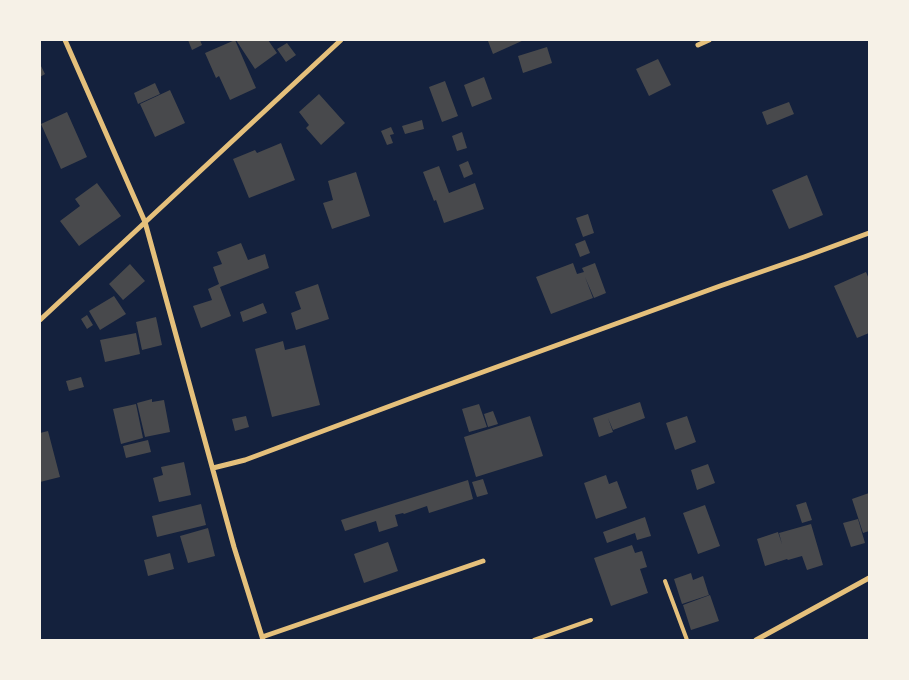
<!DOCTYPE html>
<style>
body{margin:0}
#map{position:relative;width:909px;height:680px;overflow:hidden;background:#14213d;font-family:"Golos Text",sans-serif}
canvas{display:block}
.frame{position:absolute;inset:0;border:41px solid #f6f1e7;pointer-events:none}
</style>
<div id="map">
<canvas width="909" height="680"></canvas>
<div class="frame"></div>
</div>
<script>
const ctx = document.querySelector('canvas').getContext('2d');
ctx.lineJoin = 'round';
function fillPath(path, color) { ctx.fillStyle = color; ctx.fill(path, 'evenodd'); }
const shape = rows => new Path2D(rows.map(r => 'M' + r).join(''));
function strokePath(path, color, width, dash) { ctx.strokeStyle = color; ctx.lineWidth = width; ctx.lineCap = dash ? 'butt' : 'round'; ctx.setLineDash(dash || []); ctx.stroke(path); }
fillPath(shape([
 [188,40,200,40,202,45,192,50],
 [235,40,256,88,230,100,219,76,216,78,205,53],
 [236,40,268,40,277,53,255,69],
 [490,40,524,40,493,54,488,41],
 [287,43,296,55,286,62,277,49],
 [547,47,552,63,523,73,518,56],
 [658,59,671,85,649,96,636,69],
 [40,64,45,74,40,77],
 [484,77,492,99,472,107,464,85],
 [445,81,458,116,442,122,429,87],
 [155,83,160,94,138,104,134,93],
 [170,90,185,123,155,137,140,104],
 [319,94,345,123,321,145,306,128,309,125,299,112],
 [789,102,794,114,767,125,762,112],
 [67,112,87,157,61,169,41,124],
 [422,120,424,129,405,134,402,126],
 [391,127,394,134,390,135,393,143,387,145,381,131],
 [462,132,467,148,457,151,452,136],
 [281,143,295,180,249,198,233,159,255,150,257,153],
 [468,161,473,174,464,178,459,165],
 [439,166,449,193,475,183,484,209,444,223,436,200,434,201,423,172],
 [356,172,370,216,332,229,323,203,333,200,328,181],
 [807,175,823,215,789,229,772,190],
 [97,183,121,216,79,246,60,221,80,206,75,199],
 [588,214,594,233,583,237,576,218],
 [585,240,590,253,580,257,575,244],
 [241,243,248,260,265,254,269,268,220,287,231,316,201,328,193,306,212,300,208,289,219,284,213,267,222,264,217,252],
 [573,263,577,274,584,272,582,268,595,263,606,293,594,298,585,277,593,298,551,314,536,277],
 [130,264,145,281,123,300,109,284],
 [866,272,869,279,869,333,857,338,834,286],
 [318,284,329,319,296,330,291,313,301,309,295,292],
 [114,296,126,314,100,330,89,311],
 [263,303,267,313,243,322,240,312],
 [87,315,93,325,87,329,81,319],
 [156,317,162,345,142,350,136,322],
 [136,333,140,354,105,362,100,340],
 [283,341,285,350,305,345,320,405,272,417,255,349],
 [81,377,84,387,69,391,66,381],
 [152,399,152,402,164,400,170,432,145,437,137,403],
 [640,402,645,418,613,430,608,418,613,432,599,437,593,418],
 [136,404,143,438,121,444,113,409],
 [479,404,487,427,469,432,462,409],
 [493,411,498,424,488,427,484,414],
 [246,416,249,427,235,431,232,419],
 [530,416,543,456,476,477,464,437],
 [687,416,696,442,675,450,666,423],
 [48,431,60,477,40,482,40,433],
 [148,440,151,452,126,458,123,446],
 [184,462,191,495,159,502,153,478,163,475,161,467],
 [708,464,715,483,697,490,691,470],
 [606,475,609,484,617,481,627,508,596,519,584,483],
 [483,479,488,494,477,497,472,482],
 [468,480,473,499,429,513,427,506,404,514,403,513,395,515,398,526,379,532,376,521,345,531,341,520],
 [869,493,869,531,863,533,852,499],
 [806,502,812,520,802,523,796,505],
 [201,504,206,525,157,537,152,516],
 [705,505,720,546,698,554,683,513],
 [645,517,651,536,637,540,635,533,607,543,603,532],
 [858,519,865,543,851,547,843,523],
 [811,524,823,565,807,570,802,556,788,560,787,559,765,566,757,539,778,532,782,544,779,533],
 [208,528,215,556,188,563,180,536],
 [388,542,398,571,364,583,354,554],
 [632,545,635,553,642,551,647,567,640,569,648,593,611,606,594,558],
 [170,553,174,569,148,576,144,560],
 [691,573,693,580,703,576,709,595,682,604,674,579],
 [710,595,719,621,691,630,683,605]
]), '#48494c');
strokePath(shape([
 [665,581,687,640],
 [534,640,591,620]
]), '#e5c07b', 4);
strokePath(shape([
 [65,40,145,222,234,547,263,640],
 [698,45,709,40],
 [40,320,341,40],
 [213,468,245,460,425,393,720,286,804,257,869,233],
 [262,637,483,561],
 [756,640,869,578]
]), '#e5c07b', 5);
</script>
